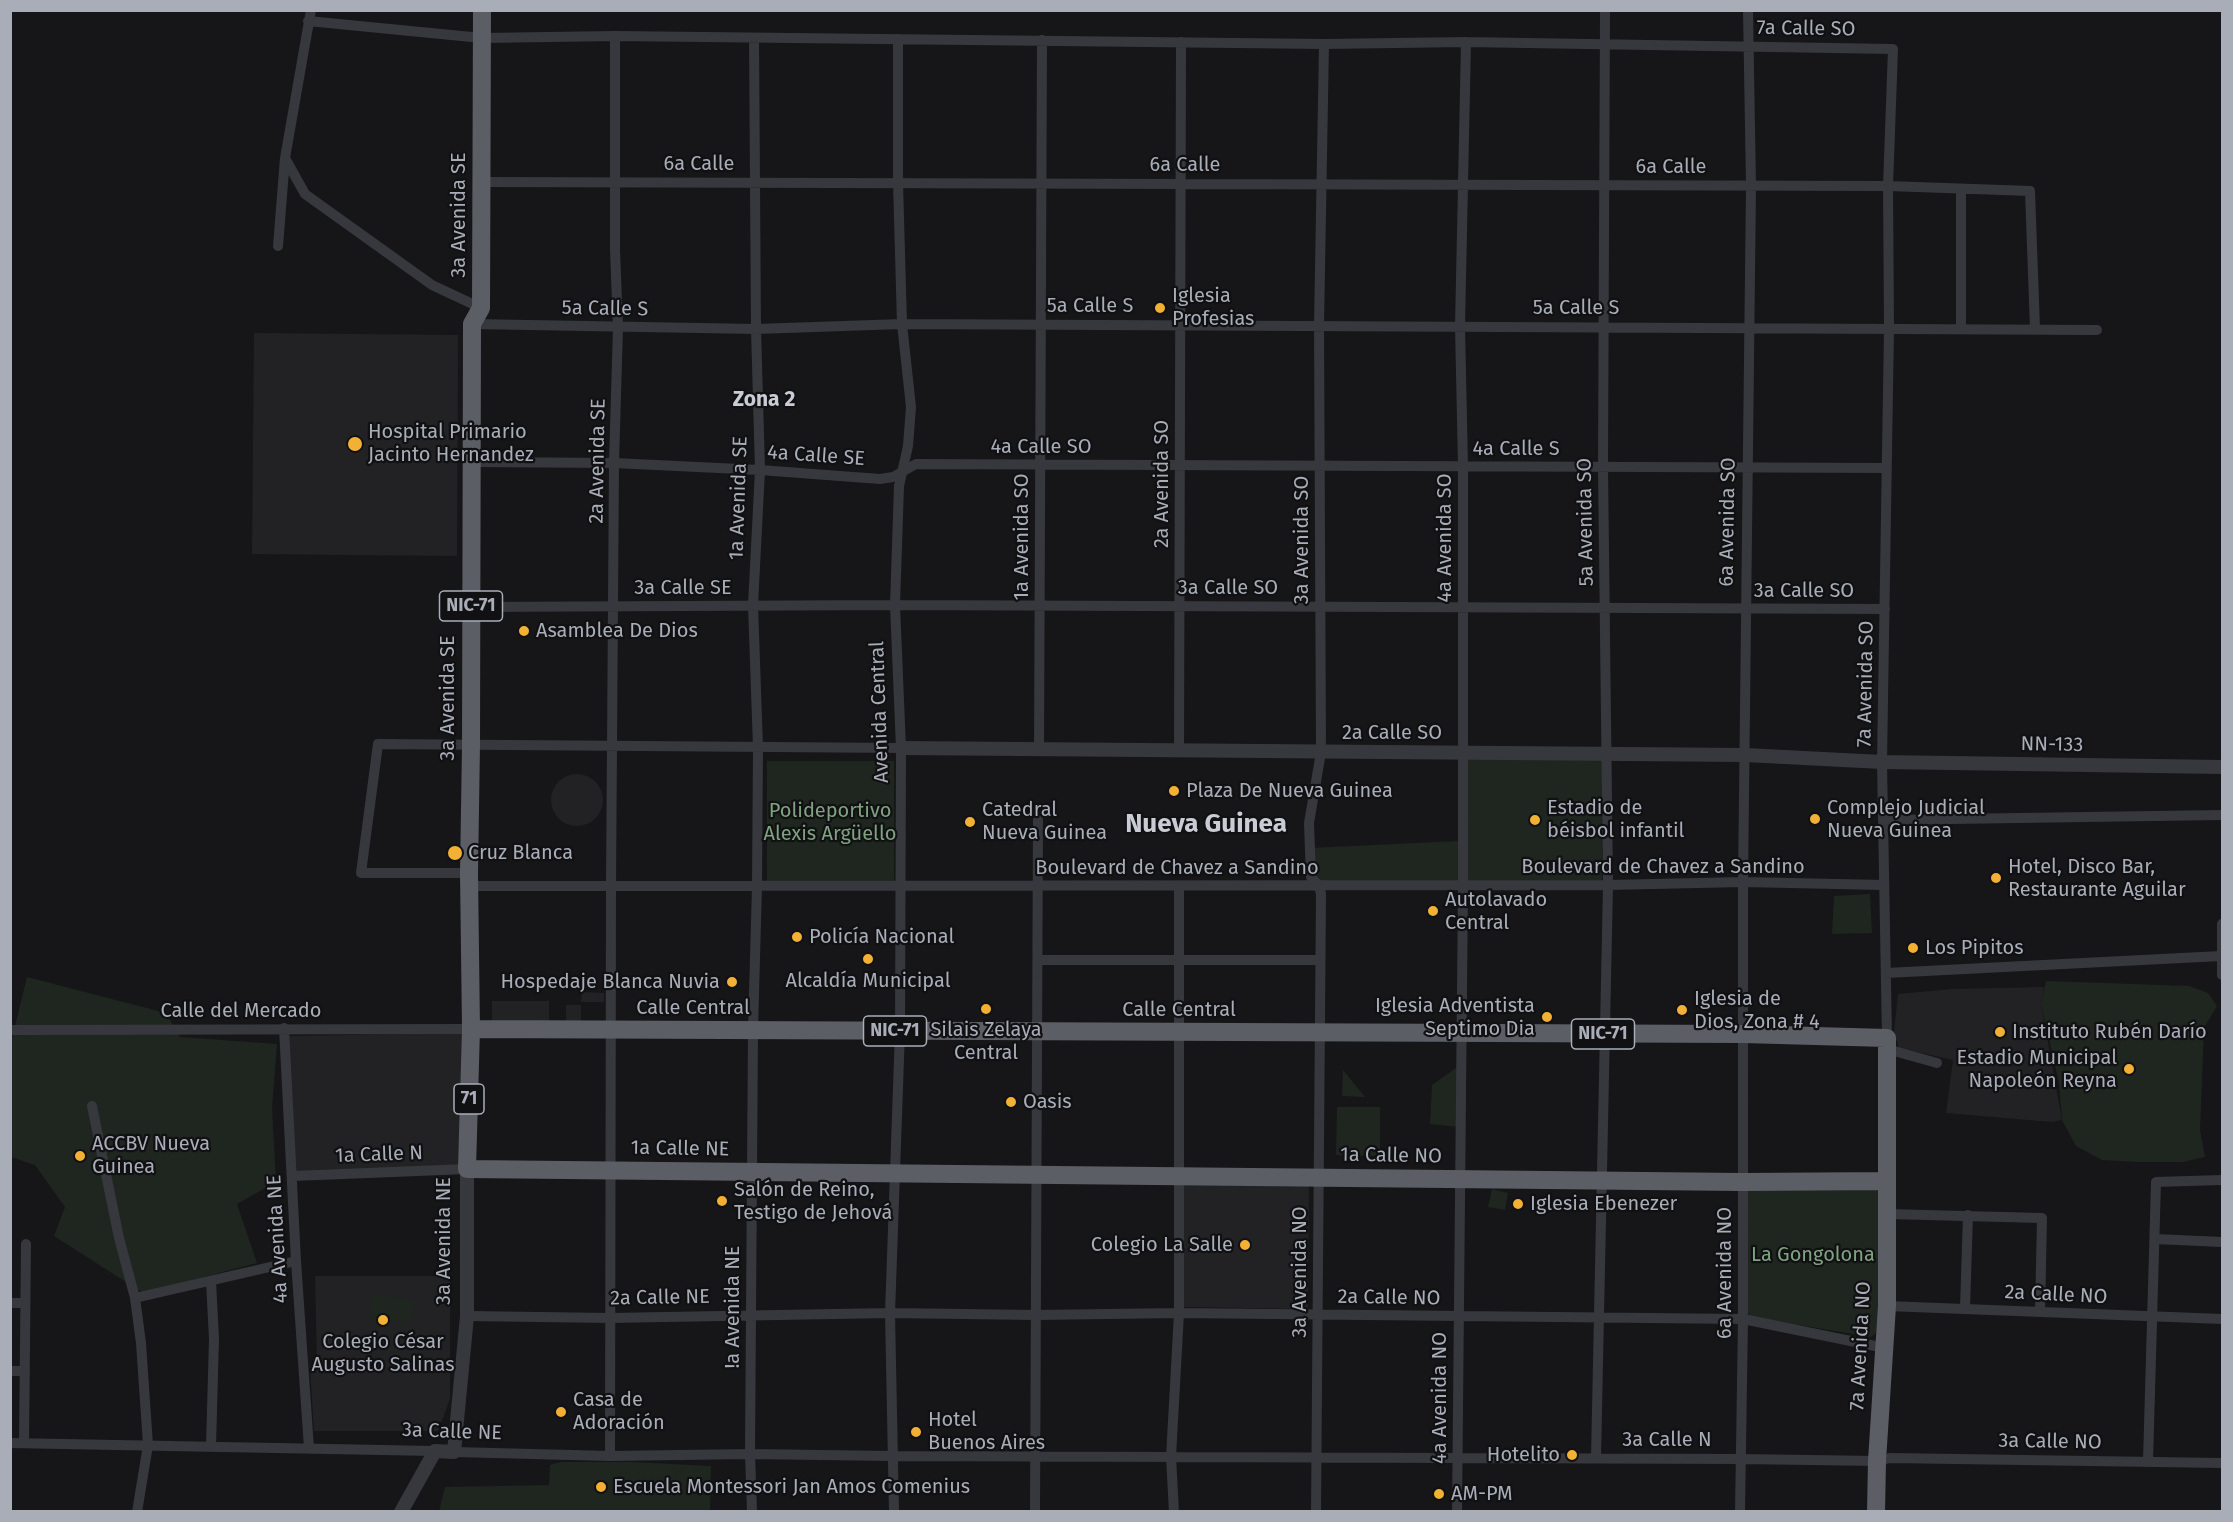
<!DOCTYPE html>
<meta charset="utf-8">
<style>
body{margin:0}
#map{position:relative;width:2233px;height:1522px;overflow:hidden;background:#161618;font-family:"Fira Sans",sans-serif}
canvas{display:block}
.frame{position:absolute;inset:0;border:12px solid #a8adb8;pointer-events:none}
</style>
<div id="map">
<canvas width="2233" height="1522"></canvas>
<div class="frame"></div>
</div>
<script>
const ctx = document.querySelector('canvas').getContext('2d');
ctx.lineJoin = 'round';
function fillPath(path, color) { ctx.fillStyle = color; ctx.fill(path, 'evenodd'); }
const shape = rows => new Path2D(rows.map(r => 'M' + r).join(''));
function strokePath(path, color, width, dash) { ctx.strokeStyle = color; ctx.lineWidth = width; ctx.lineCap = dash ? 'butt' : 'round'; ctx.setLineDash(dash || []); ctx.stroke(path); }
function label(font, color, halo, rows, align = 'center') {
  ctx.font = font + ' "Fira Sans",sans-serif'; ctx.lineWidth = 4.5; ctx.setLineDash([]); ctx.textBaseline = 'middle'; ctx.strokeStyle = halo; ctx.fillStyle = color; for (const [text, x, y, turn = 0] of rows) {
    ctx.save(); ctx.translate(x, y); ctx.rotate((+turn || 0) * Math.PI / 180); ctx.textAlign = isNaN(turn) ? turn : align; if (halo) ctx.strokeText(text, 0, 0); ctx.fillText(text, 0, 0); ctx.restore();
  }
}
fillPath(shape([
 [254,333,458,335,457,556,252,554],
 '551 800a26 26 0 1 1 52 0a26 26 0 1 1-52 0Z',
 [2044,987,2041,1004,2062,1120,2052,1122,1946,1113,1953,1060,1899,1048,1894,1032,1898,994,1953,989],
 [582,992,604,993,604,1002,581,1002],
 [492,1001,549,1001,549,1023,492,1023],
 [566,1005,581,1005,581,1023,566,1023],
 [468,1033,467,1169,294,1175,288,1036],
 [1182,1181,1309,1182,1308,1309,1181,1307],
 [315,1276,450,1276,450,1399,438,1431,314,1431,310,1367,317,1363]
]), '#222225');
fillPath(shape([
 [1467,757,1602,758,1602,882,1467,882],
 [767,761,894,761,894,885,767,885],
 [1459,841,1459,883,1324,883,1316,878,1310,848],
 [1870,894,1872,933,1832,934,1834,896],
 [27,977,166,1013,180,1037,277,1044,272,1107,276,1182,237,1204,257,1263,143,1293,54,1236,65,1207,35,1165,11,1157,11,1042],
 [2046,981,2189,986,2208,993,2217,1006,2204,1028,2200,1130,2205,1157,2183,1162,2137,1162,2102,1160,2076,1146,2062,1120,2059,1083,2041,1004],
 [1460,1065,1460,1127,1430,1124,1432,1085],
 [1343,1070,1365,1097,1342,1096],
 [1337,1107,1380,1107,1380,1156,1336,1155],
 [1749,1188,1874,1189,1878,1191,1880,1193,1878,1327,1875,1334,1871,1337,1751,1317,1748,1313,1746,1195],
 [1492,1189,1508,1193,1505,1210,1488,1207],
 [372,1295,414,1299,412,1322,370,1318],
 [560,1462,633,1462,711,1466,710,1511,439,1511,445,1487,549,1485,550,1465]
]), '#1e261f');
strokePath(shape([
 [311,10,285,158,305,194,432,285,481,308],
 [308,21,482,38,615,36,1324,44,1466,42,1893,49,1888,186,1889,328,1882,762,1887,1038],
 [481,182,1888,186,2030,191,2035,329],
 [278,246,285,158],
 [472,324,756,329,902,324,2097,330],
 [1961,329,1961,189],
 [471,462,614,463,760,470,880,479,893,477,916,464,1887,468],
 [471,607,895,605,1885,609],
 [1039,750,1042,40],
 [1179,751,1181,42],
 [1883,820,2222,815],
 [469,873,361,873,378,744,901,748],
 [469,886,1608,885,1743,882,1884,885],
 [2222,924,2222,975],
 [1038,960,1320,960],
 [1886,973,2221,956],
 [284,1028,296,1261,309,1448],
 [10,1030,471,1029],
 [1887,1049,1937,1063],
 [92,1106,119,1238,135,1298,141,1343,148,1445,137,1512],
 [293,1176,467,1169],
 [1887,1214,2042,1218,2040,1312],
 [2155,1239,2222,1242],
 [211,1281,214,1339,211,1446],
 [135,1298,296,1261],
 [10,1303,25,1303],
 [1887,1306,2222,1319],
 [1965,1309,1968,1215],
 [467,1316,610,1318,890,1313,1036,1315,1179,1313,1743,1319,1885,1348],
 [10,1371,25,1371],
 [10,1443,435,1451],
 [24,1443,26,1244],
 [454,1452,610,1456,750,1454,892,1456,1742,1459,1877,1461,1890,1458,2222,1463],
 [610,1456,611,886,614,463,618,327,615,250,615,36],
 [1596,1458,1608,885,1603,467,1605,10],
 [2148,1461,2156,1182,2222,1180],
 [752,1512,750,1454,753,1030,757,886,758,747,753,605,760,470,756,329,754,38],
 [894,1512,890,1313,900,1031,901,748,895,605,899,486,908,446,911,407,902,324,898,182,898,39],
 [1035,1512,1038,820],
 [1174,1512,1171,1457,1179,1313,1179,886],
 [1316,1512,1321,894,1319,886,1311,877,1309,823,1321,752,1319,325,1324,44],
 [1457,1512,1463,886,1463,467,1460,326,1466,42],
 [1740,1512,1743,1319,1743,882,1751,186,1748,10]
]), '#37383d', 10);
strokePath(shape([
 [901,748,1745,755,1882,762,2222,767],
 [401,1512,435,1451,454,1452,467,1316,467,1169]
]), '#37383d', 14);
strokePath(shape([
 [482,10,481,308,472,324,471,745,469,873,471,1029,467,1169,1742,1182,1887,1181],
 [471,1029,1743,1034,1887,1038,1887,1306,1877,1461,1876,1512]
]), '#5b5e65', 18);
for (const [x, y, r, color] of [
 [1160,308,6,"#f2b134"],
 [355,444,8,"#f2b134"],
 [524,631,6,"#f2b134"],
 [1174,791,6,"#f2b134"],
 [1815,819,6,"#f2b134"],
 [1535,820,6,"#f2b134"],
 [970,822,6,"#f2b134"],
 [455,853,8,"#f2b134"],
 [1996,878,6,"#f2b134"],
 [1433,911,6,"#f2b134"],
 [797,937,6,"#f2b134"],
 [1913,948,6,"#f2b134"],
 [868,959,6,"#f2b134"],
 [732,982,6,"#f2b134"],
 [986,1009,6,"#f2b134"],
 [1682,1010,6,"#f2b134"],
 [1547,1017,6,"#f2b134"],
 [2000,1032,6,"#f2b134"],
 [2129,1069,6,"#f2b134"],
 [1011,1102,6,"#f2b134"],
 [80,1156,6,"#f2b134"],
 [722,1201,6,"#f2b134"],
 [1518,1204,6,"#f2b134"],
 [1245,1245,6,"#f2b134"],
 [383,1320,6,"#f2b134"],
 [561,1412,6,"#f2b134"],
 [916,1432,6,"#f2b134"],
 [1572,1455,6,"#f2b134"],
 [601,1487,6,"#f2b134"],
 [1439,1494,6,"#f2b134"]
]) { const dot = new Path2D(); dot.arc(x, y, r, 0, 2 * Math.PI); ctx.fillStyle = color; ctx.fill(dot); strokePath(dot, '#111113', 2); }
for (const [x, y, w] of [
 [471,606,63],
 [895,1031,63],
 [1603,1034,63],
 [469,1099,30]
]) { const box = new Path2D(); box.roundRect(x - w / 2, y - 15, w, 30, 4.5); ctx.fillStyle = '#111113'; ctx.fill(box); strokePath(box, '#a8adb8', 1.5); }
label('bold 18px', '#a8adb8', null, [
 ["NIC-71",471,606],
 ["NIC-71",895,1031],
 ["NIC-71",1603,1034],
 ["71",469,1099]
]);
label('20px', '#a8adb8', '#111113', [
 ["7a Calle SO",1806,29,1],
 ["6a Calle",699,164],
 ["6a Calle",1185,165],
 ["6a Calle",1671,167],
 ["3a Avenida SE",459,215,-90],
 ["5a Calle S",1090,306],
 ["5a Calle S",1576,308],
 ["5a Calle S",605,309,1],
 ["4a Calle SO",1041,447],
 ["4a Calle S",1516,449],
 ["4a Calle SE",816,456,4],
 ["2a Avenida SE",598,461,-89],
 ["2a Avenida SO",1162,484,-90],
 ["1a Avenida SE",739,498,-88],
 ["5a Avenida SO",1586,522,-91],
 ["6a Avenida SO",1728,522,-89],
 ["1a Avenida SO",1022,537,-90],
 ["4a Avenida SO",1445,538,-90],
 ["3a Avenida SO",1302,540,-90],
 ["3a Calle SE",683,588],
 ["3a Calle SO",1228,588],
 ["3a Calle SO",1804,591],
 ["7a Avenida SO",1866,684,-89],
 ["3a Avenida SE",448,698,-90],
 ["Avenida Central",880,712,-92],
 ["2a Calle SO",1392,733],
 ["NN-133",2052,745,1],
 ["Boulevard de Chavez a Sandino",1663,867],
 ["Boulevard de Chavez a Sandino",1177,868],
 ["Calle Central",693,1008],
 ["Calle Central",1179,1010],
 ["Calle del Mercado",241,1011],
 ["1a Calle NE",680,1149,1],
 ["1a Calle N",379,1155,-2],
 ["1a Calle NO",1391,1156,1],
 ["4a Avenida NE",278,1239,-93],
 ["3a Avenida NE",444,1241,-90],
 ["3a Avenida NO",1300,1272,-90],
 ["6a Avenida NO",1725,1273,-90],
 ["2a Calle NO",2056,1295,3],
 ["2a Calle NE",660,1298,-1],
 ["2a Calle NO",1389,1298,1],
 ["!a Avenida NE",733,1307,-90],
 ["7a Avenida NO",1861,1346,-87],
 ["4a Avenida NO",1440,1398,-90],
 ["3a Calle NE",452,1432,2],
 ["3a Calle N",1667,1440],
 ["3a Calle NO",2050,1442,1]
]);
label('20px', '#a8adb8', '#111113', [
 ["Iglesia",1172,296],
 ["Profesias",1172,319],
 ["Hospital Primario",368,432],
 ["Jacinto Hernandez",368,455],
 ["Asamblea De Dios",536,631],
 ["Plaza De Nueva Guinea",1186,791],
 ["Estadio de",1547,808],
 ["béisbol infantil",1547,831],
 ["Complejo Judicial",1827,808],
 ["Nueva Guinea",1827,831],
 ["Catedral",982,810],
 ["Nueva Guinea",982,833],
 ["Cruz Blanca",468,853],
 ["Hotel, Disco Bar,",2008,867],
 ["Restaurante Aguilar",2008,890],
 ["Autolavado",1445,900],
 ["Central",1445,923],
 ["Policía Nacional",809,937],
 ["Los Pipitos",1925,948],
 ["Alcaldía Municipal",868,981,"center"],
 ["Hospedaje Blanca Nuvia",720,982,"right"],
 ["Iglesia de",1694,999],
 ["Dios, Zona # 4",1694,1022],
 ["Iglesia Adventista",1535,1006,"right"],
 ["Septimo Dia",1535,1029,"right"],
 ["Silais Zelaya",986,1030,"center"],
 ["Central",986,1053,"center"],
 ["Instituto Rubén Darío",2012,1032],
 ["Estadio Municipal",2117,1058,"right"],
 ["Napoleón Reyna",2117,1081,"right"],
 ["Oasis",1023,1102],
 ["ACCBV Nueva",92,1144],
 ["Guinea",92,1167],
 ["Salón de Reino,",734,1190],
 ["Testigo de Jehová",734,1213],
 ["Iglesia Ebenezer",1530,1204],
 ["Colegio La Salle",1233,1245,"right"],
 ["Colegio César",383,1342,"center"],
 ["Augusto Salinas",383,1365,"center"],
 ["Casa de",573,1400],
 ["Adoración",573,1423],
 ["Hotel",928,1420],
 ["Buenos Aires",928,1443],
 ["Hotelito",1560,1455,"right"],
 ["Escuela Montessori Jan Amos Comenius",613,1487],
 ["AM-PM",1451,1494]
], 'left');
label('20px', '#7fa381', '#111113', [
 ["Polideportivo",830,811],
 ["Alexis Argüello",830,834],
 ["La Gongolona",1813,1255]
]);
label('bold 21px', '#c9ccd4', '#111113', [
 ["Zona 2",764,400]
]);
label('bold 26px', '#c9ccd4', '#111113', [
 ["Nueva Guinea",1206,825]
]);
</script>
